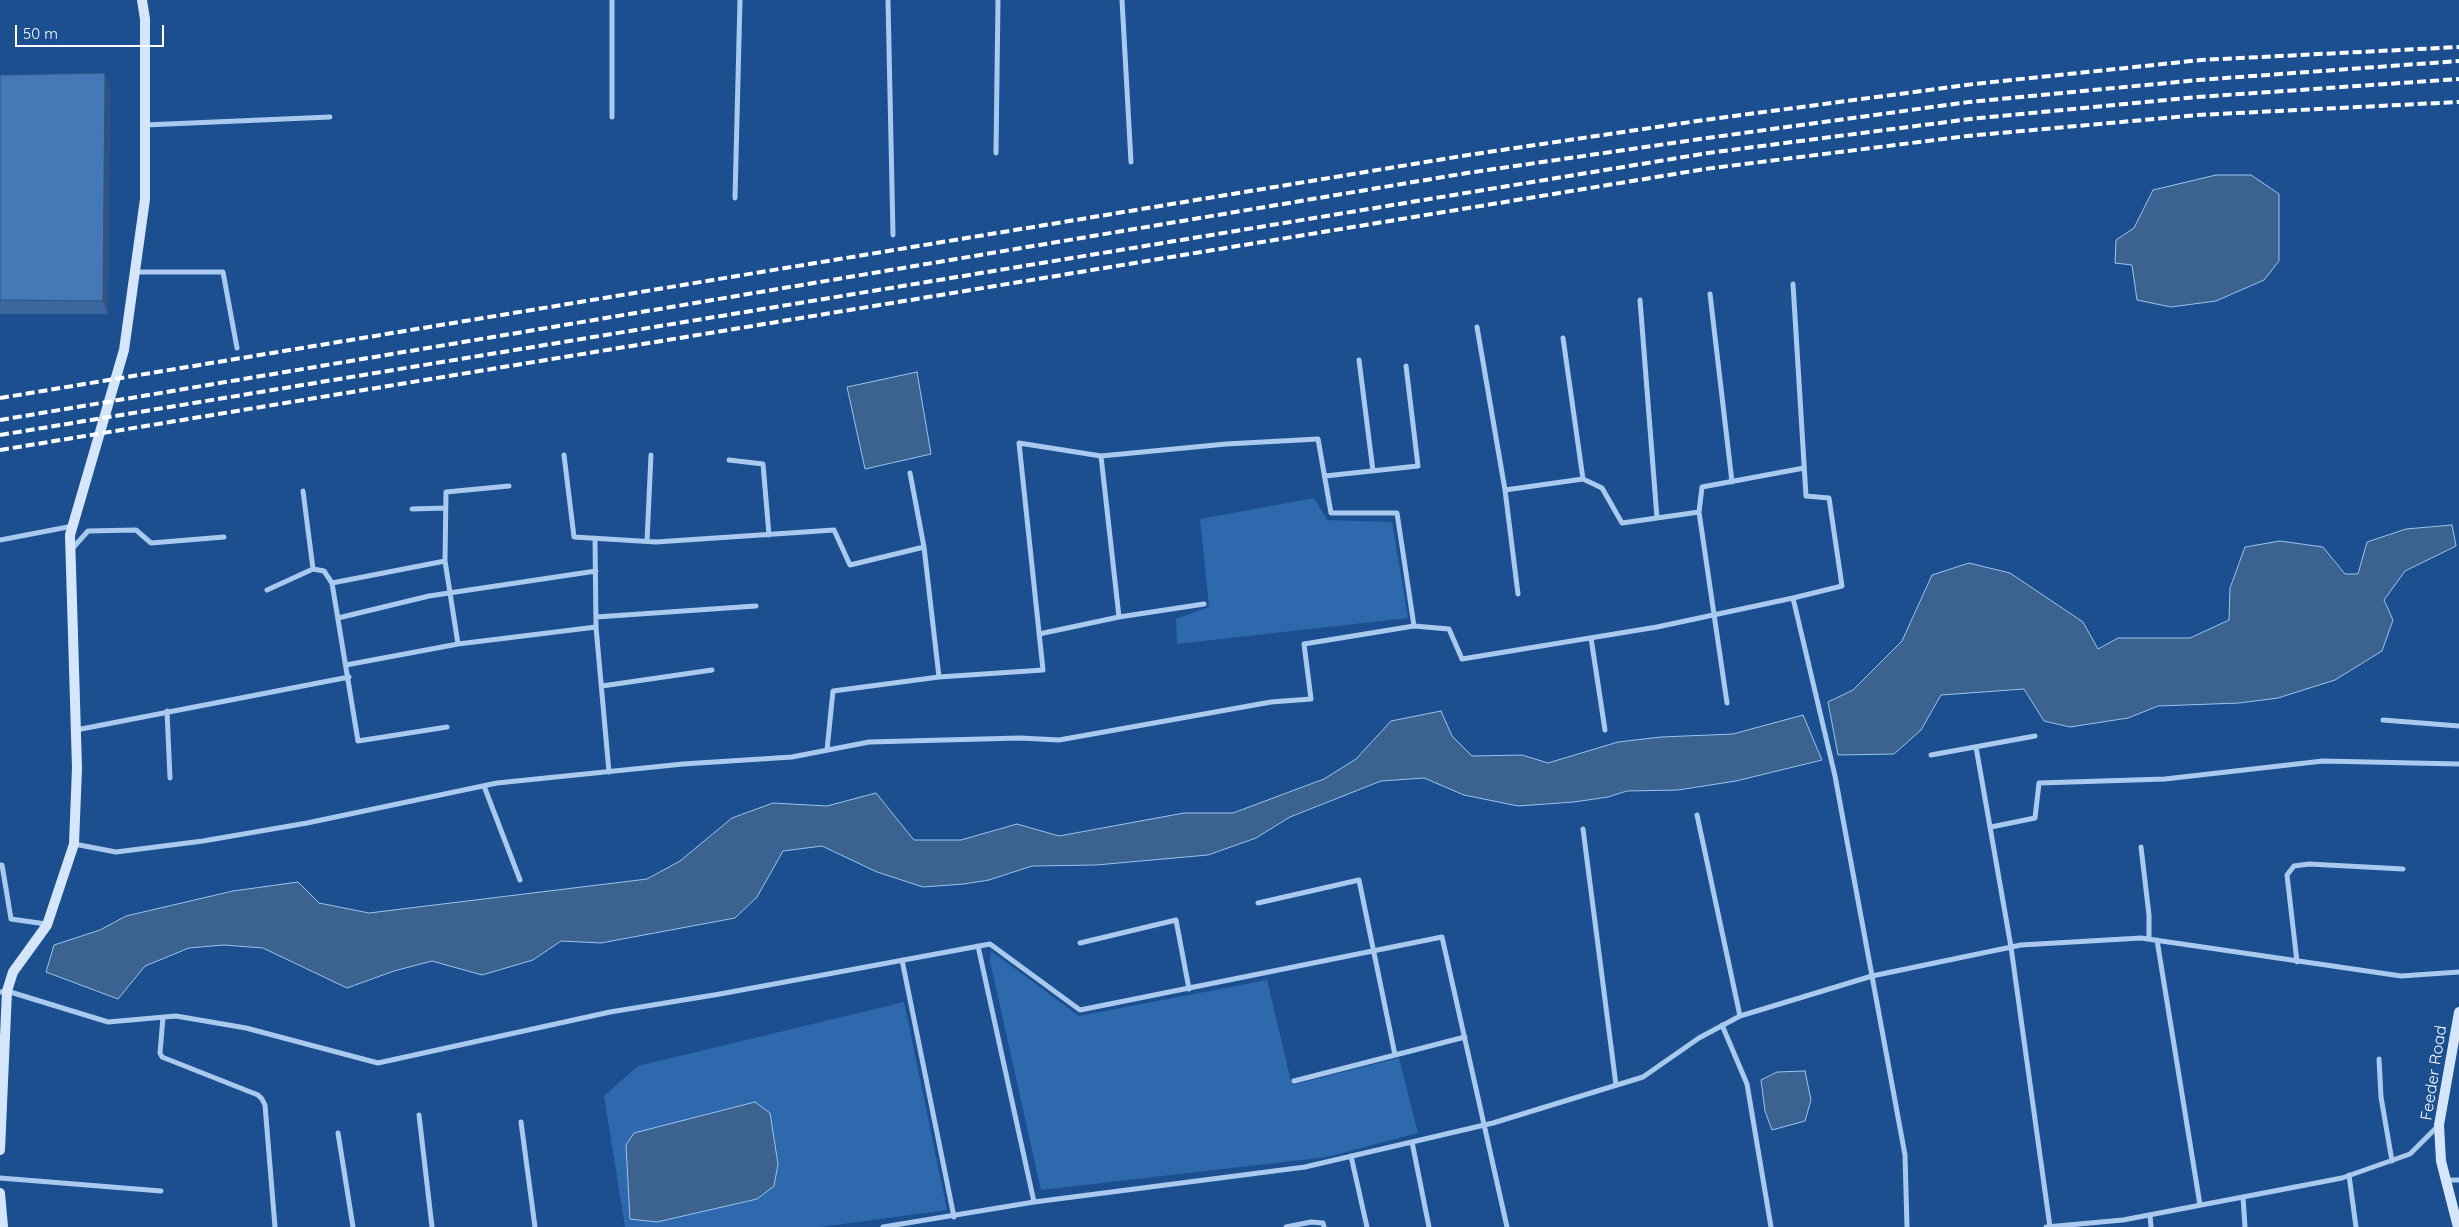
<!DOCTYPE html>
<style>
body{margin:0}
#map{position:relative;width:2459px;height:1227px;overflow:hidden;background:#1b4f8f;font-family:Quicksand,sans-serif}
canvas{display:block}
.scale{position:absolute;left:15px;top:25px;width:149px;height:22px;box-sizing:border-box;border:2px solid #fff;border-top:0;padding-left:6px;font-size:15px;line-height:18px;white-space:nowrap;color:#fff;-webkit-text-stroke:4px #1b4f8f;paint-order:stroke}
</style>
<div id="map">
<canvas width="2459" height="1227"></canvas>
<div class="scale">50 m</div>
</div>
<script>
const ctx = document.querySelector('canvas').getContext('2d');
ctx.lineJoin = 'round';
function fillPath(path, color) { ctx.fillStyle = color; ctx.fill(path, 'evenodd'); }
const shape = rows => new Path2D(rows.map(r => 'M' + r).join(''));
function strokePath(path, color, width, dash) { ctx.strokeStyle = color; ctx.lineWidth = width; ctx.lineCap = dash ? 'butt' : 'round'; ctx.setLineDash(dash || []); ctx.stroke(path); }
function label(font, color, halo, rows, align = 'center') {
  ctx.font = font + ' Quicksand,sans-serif'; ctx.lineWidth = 4.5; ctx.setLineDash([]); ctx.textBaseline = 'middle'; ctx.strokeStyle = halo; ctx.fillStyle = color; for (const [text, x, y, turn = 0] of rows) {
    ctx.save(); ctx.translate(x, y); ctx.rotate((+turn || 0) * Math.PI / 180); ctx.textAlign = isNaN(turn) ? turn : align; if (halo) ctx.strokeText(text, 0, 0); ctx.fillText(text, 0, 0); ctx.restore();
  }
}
fillPath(shape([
 [1314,498,1327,520,1392,522,1408,618,1177,644,1176,619,1209,607,1200,519],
 [991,951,1079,1016,1267,980,1292,1085,1399,1058,1418,1133,1327,1157,1041,1190,990,961],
 [904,1002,947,1210,821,1227,625,1227,604,1096,638,1066]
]), '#2e69ad');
const water = shape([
 [2216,175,2251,175,2279,194,2279,261,2264,280,2216,301,2171,307,2137,300,2132,265,2115,263,2116,240,2134,228,2153,190,2216,175],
 [917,372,931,454,865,469,847,387,917,372],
 [2452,525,2456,546,2405,571,2384,600,2393,620,2382,651,2335,680,2278,698,2239,703,2158,706,2128,718,2070,727,2044,721,2024,689,1941,695,1921,730,1894,754,1838,755,1828,702,1853,690,1902,641,1932,575,1969,563,2010,573,2083,622,2098,649,2118,638,2190,638,2229,620,2230,588,2245,547,2280,541,2323,547,2345,574,2358,574,2367,542,2406,529,2452,525],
 [1441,711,1452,736,1472,756,1522,755,1548,763,1618,742,1661,737,1733,734,1803,715,1822,760,1736,781,1678,790,1627,791,1608,797,1574,802,1518,806,1464,795,1424,778,1381,781,1290,817,1256,838,1208,855,1096,865,1032,866,989,880,964,884,923,887,877,872,822,846,783,851,757,897,735,918,601,943,561,941,533,960,482,975,432,961,394,971,347,988,263,948,224,945,189,948,145,966,118,999,46,972,54,945,100,930,126,916,233,891,298,882,319,903,369,913,647,879,680,861,732,818,773,803,827,806,876,793,914,840,961,840,1017,824,1059,836,1184,813,1233,813,1324,779,1356,759,1391,721,1441,711],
 [1805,1071,1811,1100,1805,1121,1772,1130,1765,1111,1761,1080,1777,1072,1805,1071],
 [755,1102,770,1113,778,1164,774,1186,757,1199,657,1222,630,1219,626,1145,634,1133,755,1102]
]);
fillPath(water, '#3c6290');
strokePath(water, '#9cc4f0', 1);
strokePath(shape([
 [888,0,893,235],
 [1122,0,1131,162],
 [612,117,612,0],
 [145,125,330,117],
 [996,153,998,0],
 [735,198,740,0],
 [134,272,223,272,237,348],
 [1710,294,1732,482],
 [1640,300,1657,518],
 [1477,327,1505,490,1518,594],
 [1563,338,1583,479],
 [1359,360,1373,471],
 [564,455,574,537,656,542,834,530,850,565,924,547],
 [1101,456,1226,444,1318,439,1331,513,1397,513,1414,626],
 [729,460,763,464,769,535],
 [910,473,924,547,939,677],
 [1325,476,1418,466,1406,366],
 [1505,490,1583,479,1602,488,1622,523,1699,512],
 [303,491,313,569],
 [412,509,445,508],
 [595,538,596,627,609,772],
 [0,540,73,526],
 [647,541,651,455],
 [71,550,88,531,136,530,151,543,224,537],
 [332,583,445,561],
 [267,590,313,569,324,571,332,583,358,741,447,727],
 [1793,598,1842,586,1829,498,1806,496,1793,284],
 [596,617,756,606],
 [338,618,429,596,596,571],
 [1039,634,1119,617,1204,604],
 [1591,638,1605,730],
 [458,644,445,561,446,492,509,486],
 [346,665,458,644,596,627],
 [602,686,712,670],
 [1727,703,1699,512,1702,487,1804,468],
 [167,711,170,778],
 [2383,720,2459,726],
 [76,730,349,677],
 [1976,747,2011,947,2050,1227],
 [827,750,833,691,939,677,1043,670,1019,443,1101,456,1119,617],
 [1931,755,2035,736],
 [484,786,520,880],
 [1697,815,1740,1016],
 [1991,827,2035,818,2039,783,2165,779,2323,761,2459,764],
 [1583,829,1616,1085],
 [74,844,116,852,203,841,307,823,497,783,683,764,792,757,869,742,1020,738,1059,740,1271,702,1311,699,1304,644,1414,626,1449,629,1462,659,1657,627,1793,598,1835,776,1872,976,1905,1155,1907,1227],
 [2141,847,2149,915,2149,939],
 [0,865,2,865,11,919,46,924],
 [1258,903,1359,880,1395,1055],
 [2157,940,2200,1205],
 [1080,943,1176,920,1189,989],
 [978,946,1034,1202],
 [902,960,954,1217],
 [2297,962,2287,875,2294,866,2309,864,2403,869],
 [0,992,7,991,108,1022,176,1016,246,1028,378,1063,610,1012,720,994,990,944,1080,1010,1442,937,1507,1227],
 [163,1017,160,1053,162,1057,258,1095,262,1099,265,1105,275,1227],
 [1722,1025,1747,1084,1771,1227],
 [2379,1059,2381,1097,2392,1161],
 [1294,1081,1465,1037],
 [419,1115,432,1227],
 [521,1122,535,1227],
 [338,1133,353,1227],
 [1412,1142,1429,1227],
 [1351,1156,1367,1227],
 [2349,1175,2356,1227],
 [0,1178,161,1191],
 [2446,1180,2459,1180],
 [2243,1197,2245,1227],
 [2150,1215,2151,1227],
 [883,1227,1034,1202,1305,1167,1493,1123,1643,1077,1699,1038,1740,1016,1872,976,2021,945,2141,938,2401,976,2459,972],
 [1286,1227,1311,1222,1323,1223,1324,1227],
 [2046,1227,2123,1220,2342,1178,2410,1154,2439,1125]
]), '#a9c9ee', 5);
strokePath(shape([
 [0,1150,7,991,13,972,47,925,74,844,77,768,70,535,124,350,145,199,145,19,142,0],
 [0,1193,3,1227],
 [2458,1227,2441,1161,2439,1125,2459,1012]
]), '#d6e6fa', 10);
strokePath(shape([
 [0,398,1468,155,1704,120,1974,84,2201,60,2459,47],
 [0,420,1467,173,1707,138,1969,102,2198,80,2459,61],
 [0,435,1708,153,1970,119,2197,97,2459,79],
 [0,450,1705,169,1967,136,2198,115,2459,102]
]), '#fff', 4, [9, 4]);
fillPath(shape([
 [0,75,110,87,108,314,0,314]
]), '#3a679d');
fillPath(shape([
 [105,73,110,87,108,314,103,301]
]), '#305480');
const building = shape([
 [105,73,103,301,0,300,0,75,105,73]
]);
fillPath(building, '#4478b7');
strokePath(building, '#305480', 1);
label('16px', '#fff', '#1b4f8f', [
 ["Feeder Road",2434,1073,-81]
]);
</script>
